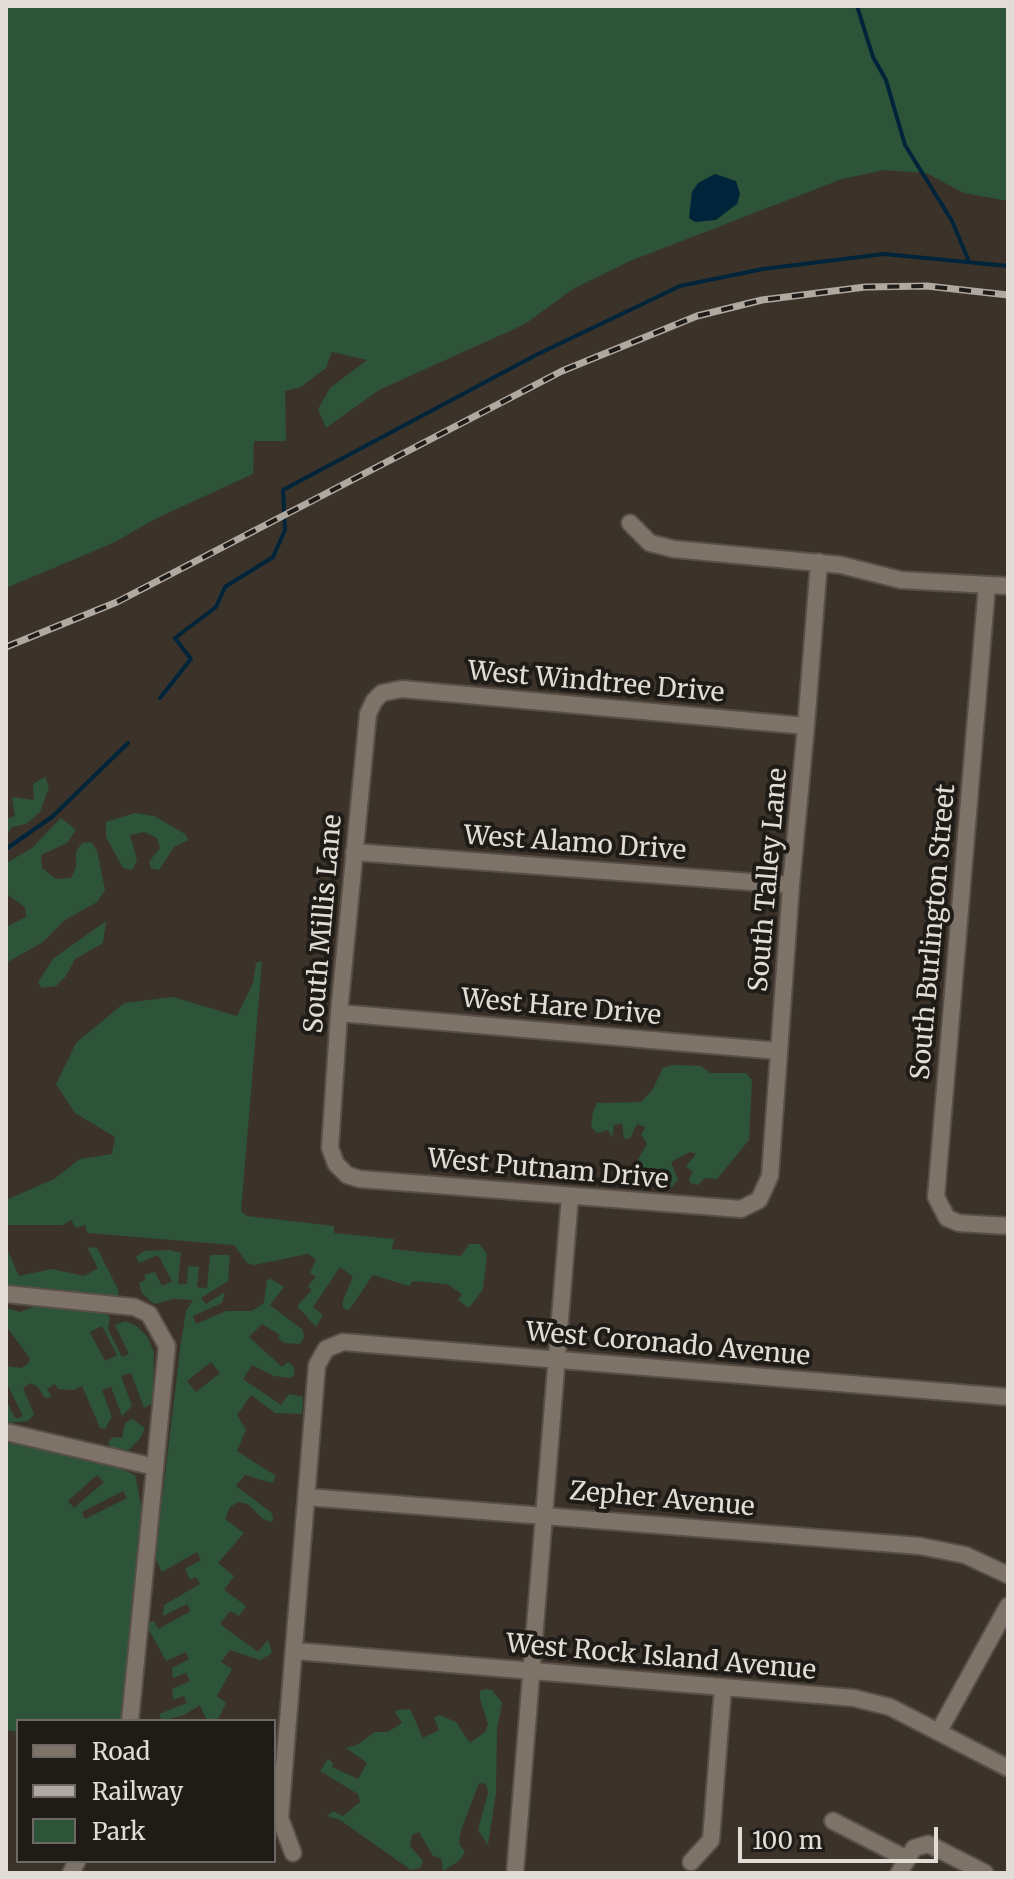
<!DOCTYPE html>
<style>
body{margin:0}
#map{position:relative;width:1014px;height:1879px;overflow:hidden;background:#3b3329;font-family:Merriweather,serif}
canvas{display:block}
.frame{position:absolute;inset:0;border:8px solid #e2dcd6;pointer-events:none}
.legend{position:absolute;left:16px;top:1719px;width:260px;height:144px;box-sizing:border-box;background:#1f1b17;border:2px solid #6d6863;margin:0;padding:10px 14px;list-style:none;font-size:24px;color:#e2dcd6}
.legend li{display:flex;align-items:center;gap:16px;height:40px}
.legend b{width:40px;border:2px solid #6d6863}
.scale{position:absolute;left:738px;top:1827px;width:200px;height:36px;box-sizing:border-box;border:4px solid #e2dcd6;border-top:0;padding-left:10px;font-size:24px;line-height:28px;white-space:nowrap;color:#e2dcd6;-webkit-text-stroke:6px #1f1b17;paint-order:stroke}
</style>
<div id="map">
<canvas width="1014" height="1879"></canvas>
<div class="frame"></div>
<ul class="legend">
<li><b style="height:10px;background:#7d7368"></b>Road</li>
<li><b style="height:10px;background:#b0a9a2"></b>Railway</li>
<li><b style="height:22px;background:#2d5438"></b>Park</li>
</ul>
<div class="scale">100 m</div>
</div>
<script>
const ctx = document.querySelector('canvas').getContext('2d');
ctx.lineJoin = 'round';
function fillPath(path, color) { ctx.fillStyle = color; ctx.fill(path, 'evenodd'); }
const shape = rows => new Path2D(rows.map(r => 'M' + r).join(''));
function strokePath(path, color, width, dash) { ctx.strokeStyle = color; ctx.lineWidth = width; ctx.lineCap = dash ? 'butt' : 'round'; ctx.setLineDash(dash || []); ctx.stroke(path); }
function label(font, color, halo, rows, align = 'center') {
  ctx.font = font + ' Merriweather,serif'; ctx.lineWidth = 8; ctx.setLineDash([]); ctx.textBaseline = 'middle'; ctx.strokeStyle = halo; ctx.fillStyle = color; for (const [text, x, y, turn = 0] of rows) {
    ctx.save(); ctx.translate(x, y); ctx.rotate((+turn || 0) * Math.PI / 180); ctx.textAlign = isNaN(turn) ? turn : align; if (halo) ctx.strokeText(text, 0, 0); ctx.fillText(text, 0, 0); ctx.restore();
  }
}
fillPath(shape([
 [6,6,1008,6,1008,201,964,193,926,173,884,170,842,179,630,261,573,289,525,324,379,390,326,428,318,409,330,388,367,360,332,352,326,368,301,387,285,391,286,441,254,441,253,474,155,519,113,543,6,588],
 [45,777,49,787,40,812,26,824,12,827,6,836,6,819,15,816,12,797,34,800,33,784],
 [135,813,154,816,185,834,188,840,174,847,159,870,151,868,149,862,160,848,157,838,144,832,130,835,137,860,132,870,123,868,106,837,106,822],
 [61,818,76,830,67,843,41,855,42,868,56,879,71,878,76,868,76,851,82,843,91,842,97,850,105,890,97,902,65,920,43,942,6,963,6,927,26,917,25,907,6,894,6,863,32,848],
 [106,921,103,943,75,959,66,976,56,986,42,988,38,982,53,959],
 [262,961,241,1211,247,1216,334,1226,334,1233,394,1239,392,1249,461,1256,469,1244,479,1244,487,1254,483,1289,469,1308,458,1300,462,1294,447,1284,413,1281,409,1286,373,1275,349,1310,343,1308,343,1300,353,1277,340,1267,313,1307,323,1315,316,1327,297,1306,312,1290,308,1286,316,1277,310,1273,316,1259,308,1254,254,1265,247,1263,234,1245,87,1233,85,1225,76,1228,71,1220,63,1225,6,1225,6,1200,54,1179,80,1159,112,1154,115,1137,75,1113,56,1084,76,1043,124,1003,173,997,237,1016,253,983,256,963],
 [673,1065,701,1066,710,1073,746,1073,752,1080,749,1140,717,1179,705,1178,698,1185,690,1183,689,1178,693,1172,686,1166,696,1154,690,1152,671,1162,678,1180,671,1188,645,1186,639,1181,629,1185,628,1176,647,1144,641,1134,646,1127,637,1124,630,1138,624,1139,622,1123,614,1125,612,1138,608,1130,597,1133,591,1127,593,1112,597,1103,641,1102,653,1089,663,1068],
 [6,1247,19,1276,52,1269,84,1276,98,1268,87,1247,97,1248,119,1291,116,1301,6,1288],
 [170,1250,181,1253,178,1284,187,1284,188,1266,199,1267,197,1287,207,1288,210,1255,230,1255,228,1281,201,1298,206,1304,225,1292,222,1303,193,1316,196,1324,226,1311,252,1311,264,1303,267,1280,271,1279,284,1287,270,1305,303,1330,304,1337,300,1344,284,1343,278,1338,280,1335,262,1324,249,1337,282,1367,288,1362,294,1367,294,1375,290,1378,274,1376,252,1365,243,1379,281,1405,289,1394,303,1397,302,1414,275,1413,251,1395,237,1415,246,1430,237,1451,276,1476,272,1483,245,1475,236,1486,272,1513,273,1520,270,1522,262,1518,248,1504,238,1502,230,1507,225,1519,244,1533,218,1563,234,1576,224,1590,246,1606,239,1616,230,1611,220,1624,258,1652,268,1640,272,1653,260,1660,230,1650,221,1662,232,1669,217,1696,226,1703,217,1721,207,1721,200,1705,184,1715,162,1721,159,1714,187,1703,184,1696,173,1700,172,1689,190,1681,186,1673,173,1678,172,1668,189,1659,186,1652,166,1661,149,1630,149,1623,154,1621,158,1629,191,1611,187,1604,163,1616,164,1605,200,1584,196,1577,190,1580,185,1569,201,1560,197,1552,162,1572,155,1558,181,1342,186,1311,193,1300,174,1299,154,1304,142,1293,139,1283,146,1280,144,1275,155,1272,162,1286,172,1281,158,1255,139,1263,136,1257,144,1251],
 [211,1362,220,1373,196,1392,187,1381],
 [36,1306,101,1311,110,1317,108,1329,122,1357,129,1354,115,1325,125,1321,135,1325,147,1336,154,1352,153,1403,144,1408,131,1373,121,1376,132,1406,122,1416,111,1387,102,1390,112,1417,105,1429,100,1428,82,1386,73,1390,58,1389,55,1384,47,1389,52,1397,45,1398,38,1387,30,1383,23,1388,34,1414,28,1421,6,1423,6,1400,16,1419,23,1416,6,1382,6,1366,21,1368,29,1363,29,1357,6,1326,6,1308,20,1312],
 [102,1326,117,1355,105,1361,90,1332],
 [132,1419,145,1428,141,1437,130,1449,118,1452,111,1449,108,1442,113,1437,122,1438,125,1423],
 [6,1440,95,1458,135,1475,143,1514,123,1721,18,1721,18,1732,6,1730],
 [97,1475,104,1482,74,1508,68,1501],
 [123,1491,127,1498,85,1519,82,1512],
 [485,1689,492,1690,502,1703,497,1730,496,1793,488,1845,478,1830,488,1793,486,1784,479,1783,461,1830,459,1843,465,1852,459,1861,443,1871,441,1858,433,1856,419,1832,412,1835,410,1846,423,1861,420,1868,411,1870,340,1820,327,1816,333,1811,343,1816,360,1802,358,1794,320,1771,328,1759,333,1763,332,1767,358,1779,367,1763,346,1748,357,1745,375,1732,388,1732,402,1723,395,1712,398,1710,410,1709,423,1738,439,1730,434,1718,439,1715,456,1722,470,1743,485,1732,488,1724,480,1699,480,1691]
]), '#2d5438');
fillPath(shape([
 [715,174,736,181,740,194,737,204,716,220,695,222,689,218,692,192,698,183]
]), '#00253b');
strokePath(shape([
 [857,6,873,57,886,80,905,145,952,221,968,259],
 [160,698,191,659,175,638,216,607,225,587,273,557,285,530,283,490,536,355,680,286,763,269,884,254,1008,266],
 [6,849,52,817,128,743]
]), '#00253b', 4);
const street = shape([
 [630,523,650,543,674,549,841,565,901,580,1008,586],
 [987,585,936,1197,947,1218,959,1223,1008,1226],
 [806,726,402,689,382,693,374,701,368,714,339,1013,330,1148,336,1164,347,1175,360,1179,741,1209,759,1200,770,1176,791,885,806,726,819,562],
 [354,852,791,885],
 [339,1013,779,1051],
 [6,1294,134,1307,149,1314,167,1346,130,1721],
 [6,1432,155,1467],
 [307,1497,920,1546,965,1555,1008,1575],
 [295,1651,854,1698,890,1707,1008,1768],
 [939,1731,1008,1606],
 [833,1821,907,1859],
 [293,1853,280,1818,317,1365,326,1349,343,1342,1008,1397],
 [691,1862,711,1840,723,1687],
 [71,1873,77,1861],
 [515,1873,570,1196],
 [899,1873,914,1848,928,1844,985,1873]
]);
strokePath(street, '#585048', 20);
strokePath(street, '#7d7368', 16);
const rail = shape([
 [6,647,117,602,562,371,697,316,762,300,865,287,927,286,1008,295]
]);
strokePath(rail, '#b0a9a2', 7);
strokePath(rail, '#1f1b17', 4, [12]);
label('26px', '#e2dcd6', '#1f1b17', [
 ["West Windtree Drive",596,683,5],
 ["West Alamo Drive",575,844,4],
 ["South Talley Lane",769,880,-85],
 ["South Millis Lane",324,924,-85],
 ["South Burlington Street",934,932,-85],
 ["West Hare Drive",561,1008,5],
 ["West Putnam Drive",548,1170,5],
 ["West Coronado Avenue",668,1345,5],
 ["Zepher Avenue",662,1500,5],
 ["West Rock Island Avenue",661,1658,5]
]);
</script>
